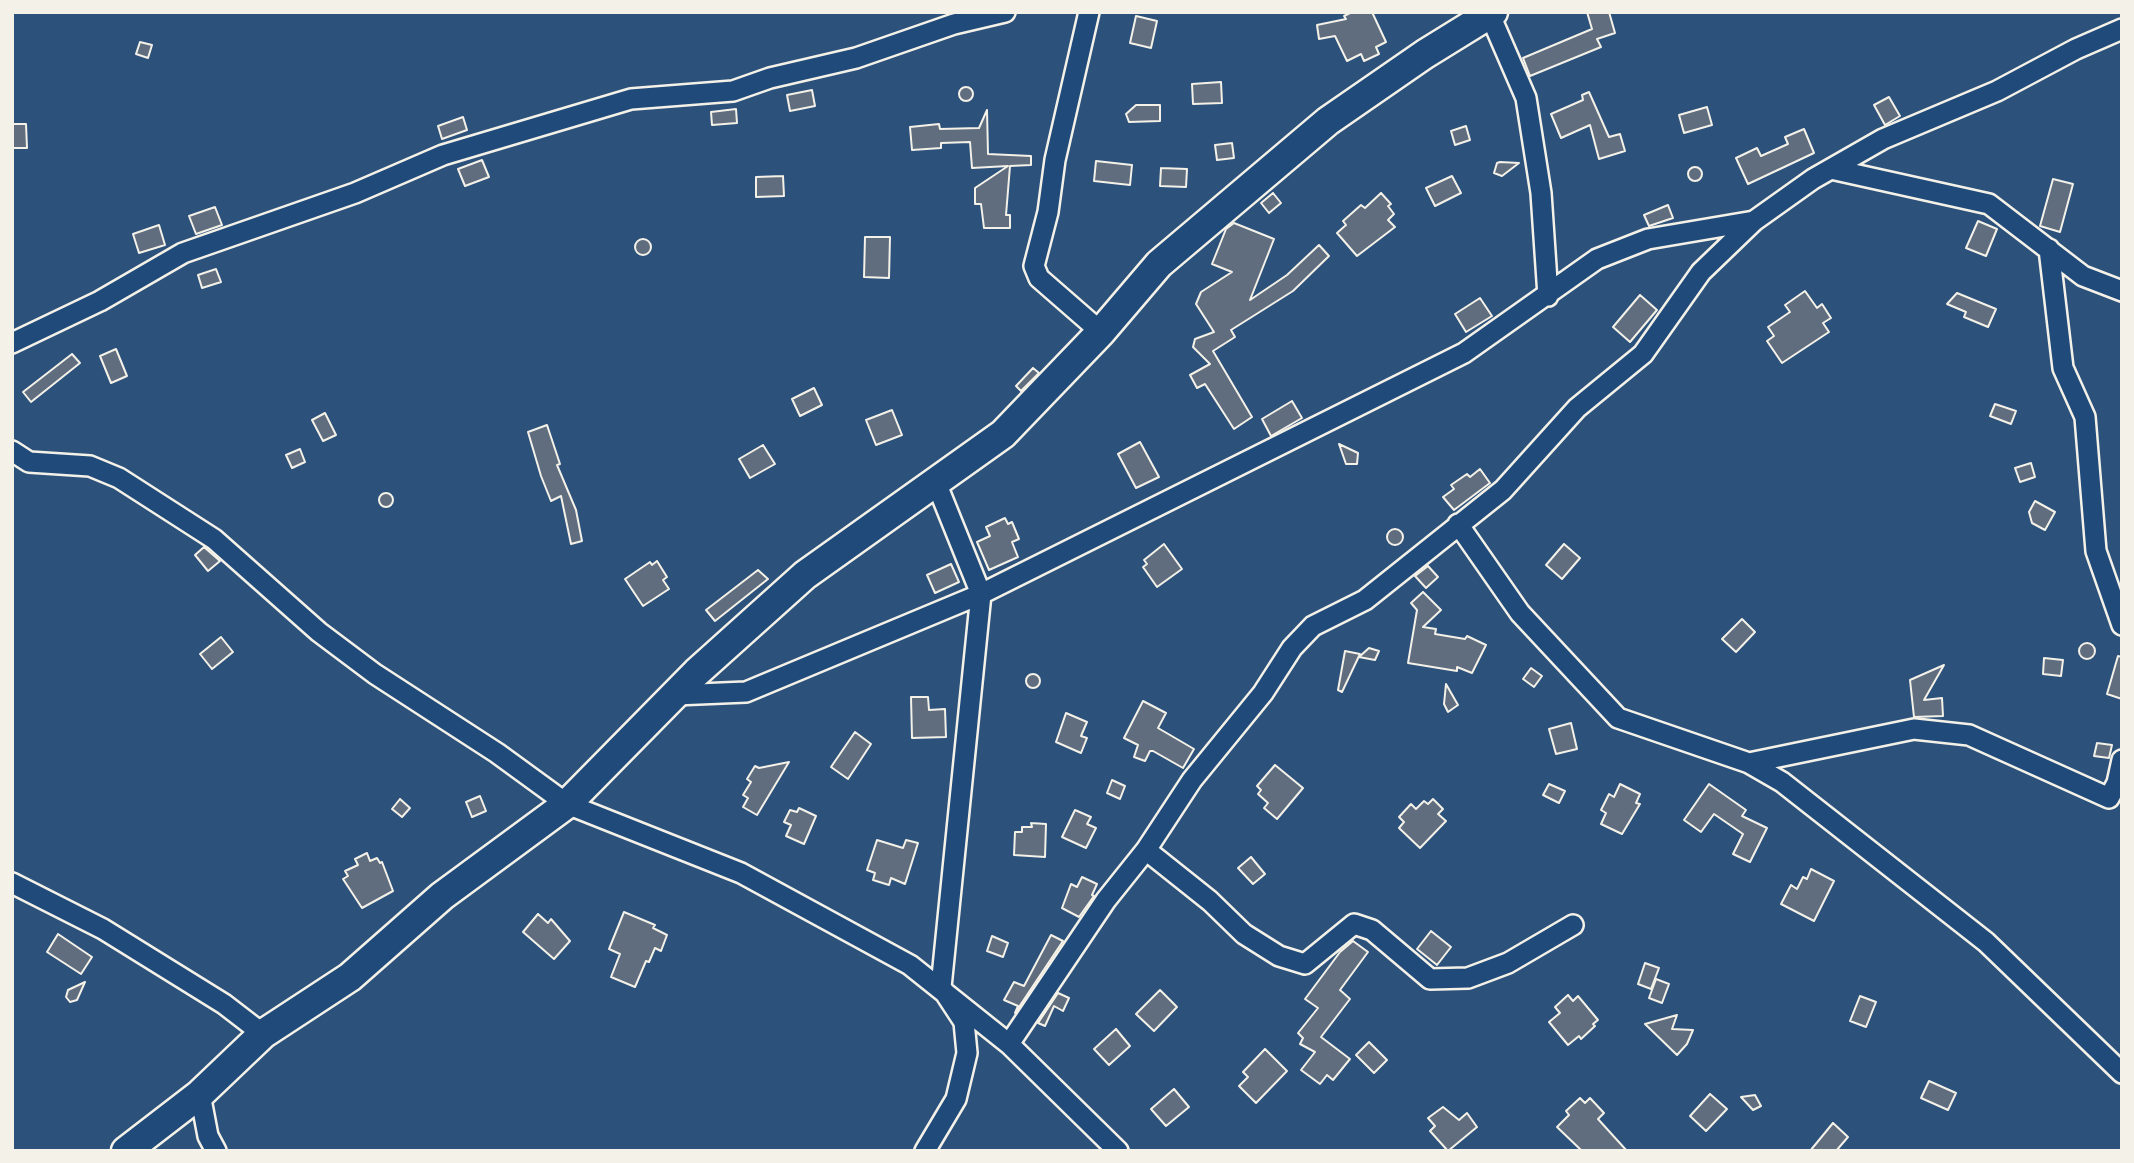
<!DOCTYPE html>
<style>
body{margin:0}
#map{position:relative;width:2134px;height:1163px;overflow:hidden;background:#2c517b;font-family:Sriracha,sans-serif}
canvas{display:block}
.frame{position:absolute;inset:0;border:14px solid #f4f1e8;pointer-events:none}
</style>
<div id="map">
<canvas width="2134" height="1163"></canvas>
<div class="frame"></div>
</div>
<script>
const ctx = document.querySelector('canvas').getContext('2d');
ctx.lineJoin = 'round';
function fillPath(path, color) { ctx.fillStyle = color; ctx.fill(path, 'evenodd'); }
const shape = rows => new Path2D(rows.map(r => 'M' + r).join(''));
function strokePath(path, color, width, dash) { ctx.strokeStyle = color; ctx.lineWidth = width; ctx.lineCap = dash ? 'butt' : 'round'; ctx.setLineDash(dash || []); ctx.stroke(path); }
const building = shape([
 [1352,12,1372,12,1386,42,1376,47,1379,54,1364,61,1361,54,1347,61,1335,36,1319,39,1317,25,1346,19,1344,16,1352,12],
 [1587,12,1609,12,1615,33,1597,39,1601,47,1530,76,1523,58,1592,29,1587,12],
 [1136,16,1157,21,1151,48,1130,43,1136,16],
 [140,42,152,45,148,58,136,54,140,42],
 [1221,82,1222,103,1193,104,1192,84,1221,82],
 '959 94a7 7 0 1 1 14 0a7 7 0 1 1-14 0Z',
 [812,90,815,106,790,111,787,95,812,90],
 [1589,92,1609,137,1620,134,1625,151,1599,159,1590,125,1561,138,1551,114,1583,100,1582,95,1589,92],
 [1889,97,1900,116,1885,125,1874,105,1889,97],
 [1136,105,1160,105,1160,121,1129,122,1126,114,1136,105],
 [1707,107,1712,125,1684,133,1679,115,1707,107],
 [736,109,737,123,712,125,711,112,736,109],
 [987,110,988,154,1031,156,1031,165,1010,166,1006,215,1010,215,1010,228,984,228,981,204,975,204,975,188,1008,166,972,168,970,142,941,143,941,148,912,150,910,127,939,124,940,129,979,128,987,110],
 [463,117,467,130,442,139,438,126,463,117],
 [12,124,26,124,27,148,12,148,12,124],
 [1466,126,1470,140,1455,145,1451,131,1466,126],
 [1804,129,1814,153,1748,184,1736,158,1757,148,1761,156,1788,144,1785,137,1804,129],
 [1232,143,1234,158,1217,160,1215,145,1232,143],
 [482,160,489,177,465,186,458,169,482,160],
 [1096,161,1132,165,1130,185,1094,181,1096,161],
 [1497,163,1500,162,1519,163,1502,176,1494,173,1497,163],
 '1688 174a7 7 0 1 1 14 0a7 7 0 1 1-14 0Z',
 [1161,168,1187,169,1186,187,1160,186,1161,168],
 [783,176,784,196,756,197,756,177,783,176],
 [1452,176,1461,193,1435,206,1426,188,1452,176],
 [2053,179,2073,184,2060,232,2040,226,2053,179],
 [1273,193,1281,203,1269,213,1261,203,1273,193],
 [1381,193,1391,204,1388,206,1394,214,1388,220,1395,227,1357,256,1337,233,1346,225,1343,221,1361,205,1365,208,1381,193],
 [1668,205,1673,218,1649,226,1644,215,1668,205],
 [215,207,222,225,196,234,189,216,215,207],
 [1978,221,1997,229,1986,256,1966,248,1978,221],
 [1234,223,1274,239,1250,300,1287,275,1319,245,1329,256,1293,291,1231,330,1235,337,1213,351,1252,417,1234,429,1205,384,1197,388,1190,375,1210,364,1193,347,1195,339,1214,332,1196,304,1201,292,1232,272,1212,264,1226,229,1234,223],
 [159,225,165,245,139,253,133,234,159,225],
 [865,237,890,237,889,278,864,277,865,237],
 '635 247a8 8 0 1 1 16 0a8 8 0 1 1-16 0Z',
 [216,269,221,282,202,288,198,275,216,269],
 [1805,291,1817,308,1822,304,1831,318,1823,323,1829,332,1782,363,1767,341,1774,336,1768,327,1790,312,1785,305,1805,291],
 [1957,293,1996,309,1988,327,1964,317,1966,312,1947,304,1957,293],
 [1640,295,1657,310,1630,342,1613,327,1640,295],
 [1480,298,1492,316,1466,332,1455,314,1480,298],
 [116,349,127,376,111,383,100,356,116,349],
 [72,354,80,363,31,402,23,392,72,354],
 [1033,368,1039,373,1021,391,1016,386,1033,368],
 [814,388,822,405,800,416,792,399,814,388],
 [1292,401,1302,418,1271,436,1262,419,1292,401],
 [1995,404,2016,411,2011,424,1990,416,1995,404],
 [892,410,902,435,876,445,866,420,892,410],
 [325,413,336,435,323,441,312,420,325,413],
 [547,425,560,464,557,465,576,510,582,541,571,544,561,496,551,501,541,476,528,432,547,425],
 [1140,442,1159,477,1136,488,1118,454,1140,442],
 [1339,444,1358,453,1357,464,1346,464,1339,444],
 [763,445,775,464,750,478,739,459,763,445],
 [300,449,305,462,292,468,286,455,300,449],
 [2031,463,2035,477,2020,482,2015,468,2031,463],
 [1480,469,1490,483,1454,510,1443,497,1454,489,1451,485,1467,474,1470,477,1480,469],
 '379 500a7 7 0 1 1 14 0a7 7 0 1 1-14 0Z',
 [2035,501,2055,512,2045,530,2032,523,2029,512,2035,501],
 [1005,518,1008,524,1012,522,1019,539,1012,542,1018,557,989,570,977,542,990,536,986,527,1005,518],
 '1387 537a8 8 0 1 1 16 0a8 8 0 1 1-16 0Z',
 [1164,544,1182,569,1157,587,1143,567,1147,564,1144,560,1164,544],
 [1564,544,1580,558,1562,579,1546,565,1564,544],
 [204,547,220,561,208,571,195,555,204,547],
 [657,561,667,577,663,580,669,589,643,606,625,579,650,562,652,565,657,561],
 [951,564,959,582,935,593,927,575,951,564],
 [1428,566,1438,577,1426,588,1415,576,1428,566],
 [758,570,768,579,715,621,706,610,758,570],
 [1423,592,1441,610,1423,627,1436,629,1435,634,1465,639,1467,636,1486,645,1472,673,1457,667,1457,671,1408,663,1417,610,1411,603,1423,592],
 [1742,619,1755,632,1736,652,1722,639,1742,619],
 [221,637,233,652,212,669,200,654,221,637],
 '2079 651a8 8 0 1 1 16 0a8 8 0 1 1-16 0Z',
 [1369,648,1379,651,1375,660,1359,657,1369,648],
 [1345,651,1360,654,1342,692,1338,690,1345,651],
 [2118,656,2122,657,2122,699,2107,694,2118,656],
 [2044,658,2063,660,2061,676,2043,674,2044,658],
 [1944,665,1924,700,1942,698,1943,716,1914,717,1910,680,1944,665],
 [1531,668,1542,676,1534,687,1523,679,1531,668],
 '1026 681a7 7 0 1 1 14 0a7 7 0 1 1-14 0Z',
 [1446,684,1458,705,1448,712,1444,704,1446,684],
 [911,697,928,697,929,710,945,709,946,737,912,738,911,697],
 [1143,701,1166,713,1158,728,1194,749,1183,768,1153,751,1150,751,1145,761,1134,757,1138,745,1124,738,1143,701],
 [1066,713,1087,722,1081,736,1087,738,1081,753,1056,742,1066,713],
 [1571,723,1577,749,1556,754,1549,729,1571,723],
 [855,732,871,744,848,779,831,767,855,732],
 [2097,743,2112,745,2109,758,2094,756,2097,743],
 [789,762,757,815,743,807,748,798,743,795,751,782,747,779,755,766,759,768,789,762],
 [1275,765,1303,788,1277,819,1264,808,1268,803,1258,794,1261,790,1257,786,1275,765],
 [1112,780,1125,786,1120,799,1107,793,1112,780],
 [1549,784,1565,791,1559,803,1543,795,1549,784],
 [1620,784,1640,794,1636,803,1640,804,1622,834,1601,824,1606,813,1601,810,1609,794,1614,797,1620,784],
 [1709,784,1746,810,1742,816,1767,828,1750,862,1733,854,1743,834,1714,814,1701,832,1684,820,1709,784],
 [480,796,486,811,472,817,466,802,480,796],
 [400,799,410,808,402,817,392,809,400,799],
 [1433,799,1443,809,1438,814,1446,821,1420,848,1399,828,1404,822,1399,817,1411,804,1416,809,1424,801,1428,804,1433,799],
 [799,808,816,816,804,844,786,836,791,825,784,822,790,810,797,812,799,808],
 [1075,810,1091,817,1087,824,1096,828,1086,848,1062,837,1075,810],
 [1031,823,1046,824,1045,857,1014,855,1015,832,1022,832,1022,827,1032,827,1031,823],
 [877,840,903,848,906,840,918,843,905,884,891,878,889,885,873,880,875,873,867,870,877,840],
 [367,853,370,861,377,858,380,863,382,862,393,891,362,908,343,879,348,876,345,871,358,865,355,859,367,853],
 [1251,857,1265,874,1253,884,1238,868,1251,857],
 [1811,869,1834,881,1814,921,1781,904,1791,885,1797,889,1803,877,1807,879,1811,869],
 [1082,877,1097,884,1092,895,1094,896,1079,917,1062,908,1071,884,1077,887,1082,877],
 [624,912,655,925,653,928,667,935,661,951,655,948,649,962,646,961,635,987,611,977,620,954,609,949,624,912],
 [538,914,548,923,551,919,570,941,554,959,523,932,538,914],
 [1431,931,1451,947,1437,965,1417,949,1431,931],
 [58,934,92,957,81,974,47,952,58,934],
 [1051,935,1063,941,1015,1013,1018,1006,1004,1000,1014,982,1024,986,1051,935],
 [992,936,1008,943,1003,957,987,951,992,936],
 [1353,941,1368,952,1340,990,1350,999,1321,1037,1350,1059,1333,1080,1327,1075,1320,1084,1301,1070,1315,1052,1300,1044,1303,1038,1298,1033,1318,1008,1305,999,1340,952,1353,941],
 [1645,963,1659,968,1651,989,1638,984,1645,963],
 [1656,979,1669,984,1662,1003,1649,998,1656,979],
 [85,982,77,1000,70,1002,66,997,68,990,85,982],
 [1160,990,1177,1007,1154,1031,1136,1014,1160,990],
 [1058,993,1069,998,1063,1011,1054,1006,1045,1026,1038,1023,1058,993],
 [1568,995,1573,1001,1578,996,1598,1020,1593,1024,1595,1026,1581,1039,1579,1036,1568,1045,1549,1022,1560,1013,1555,1007,1568,995],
 [1860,996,1876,1002,1866,1027,1850,1021,1860,996],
 [1677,1015,1672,1029,1693,1030,1687,1044,1677,1055,1645,1024,1677,1015],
 [1116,1029,1130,1046,1109,1065,1094,1049,1116,1029],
 [1369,1042,1387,1060,1374,1073,1356,1055,1369,1042],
 [1265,1049,1287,1071,1256,1103,1239,1086,1248,1077,1243,1072,1265,1049],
 [1929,1081,1956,1093,1948,1110,1921,1098,1929,1081],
 [1174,1089,1189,1107,1166,1126,1151,1109,1174,1089],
 [1710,1094,1727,1109,1706,1131,1690,1116,1710,1094],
 [1755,1095,1761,1106,1753,1110,1741,1097,1755,1095],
 [1580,1098,1585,1103,1590,1098,1604,1113,1598,1119,1627,1151,1582,1151,1557,1127,1569,1115,1566,1111,1580,1098],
 [1443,1107,1459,1120,1467,1113,1477,1127,1448,1151,1430,1131,1435,1126,1428,1118,1443,1107],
 [1833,1123,1848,1137,1836,1151,1810,1151,1833,1123]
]);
fillPath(building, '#5f6d7f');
strokePath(building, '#f4f1e8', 2);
const street = shape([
 [1089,12,1055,160,1048,212,1034,266,1039,278,1101,332],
 [1490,15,1526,98,1541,193,1548,296],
 [1831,169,1989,204,2083,276,2122,291],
 [2049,249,2063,368,2085,417,2096,551,2122,625],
 [12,343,100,301,183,253,355,193,443,155,631,99,733,91,770,78,856,58,954,24,1005,12],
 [12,451,29,462,90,466,119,478,214,539,319,632,375,674,497,753,567,804,741,873,910,965,1009,1044,1118,1151],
 [1458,524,1520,613,1618,718,1749,763,1782,782,1986,942,2122,1073],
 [675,695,746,692,981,594,1464,353,1597,259,1648,239,1754,221,1813,179,1883,139,1997,91,2076,49,2122,29],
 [1749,763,1914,729,1969,735,2109,798,2117,783,2122,760],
 [1146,850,1210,901,1244,934,1279,956,1305,964,1354,924,1372,930,1430,979,1468,978,1508,963,1573,925],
 [12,883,103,929,224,1004,263,1034],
 [1009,1044,1106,900,1146,850,1192,780,1263,693,1292,648,1313,626,1365,600,1503,490,1577,408,1643,354,1701,272,1754,221],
 [200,1094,208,1136,216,1151],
 [925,1151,956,1099,967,1053,964,1022,941,987,981,594,935,480]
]);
const secondary = shape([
 [126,1151,200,1094,263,1034,350,977,442,896,567,804,697,672,805,575,1003,434,1101,332,1159,264,1328,121,1425,54,1493,12]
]);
strokePath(street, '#f4f1e8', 24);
strokePath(secondary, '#f4f1e8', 33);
strokePath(street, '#1f4a7a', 19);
strokePath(secondary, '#1f4a7a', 28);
</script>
